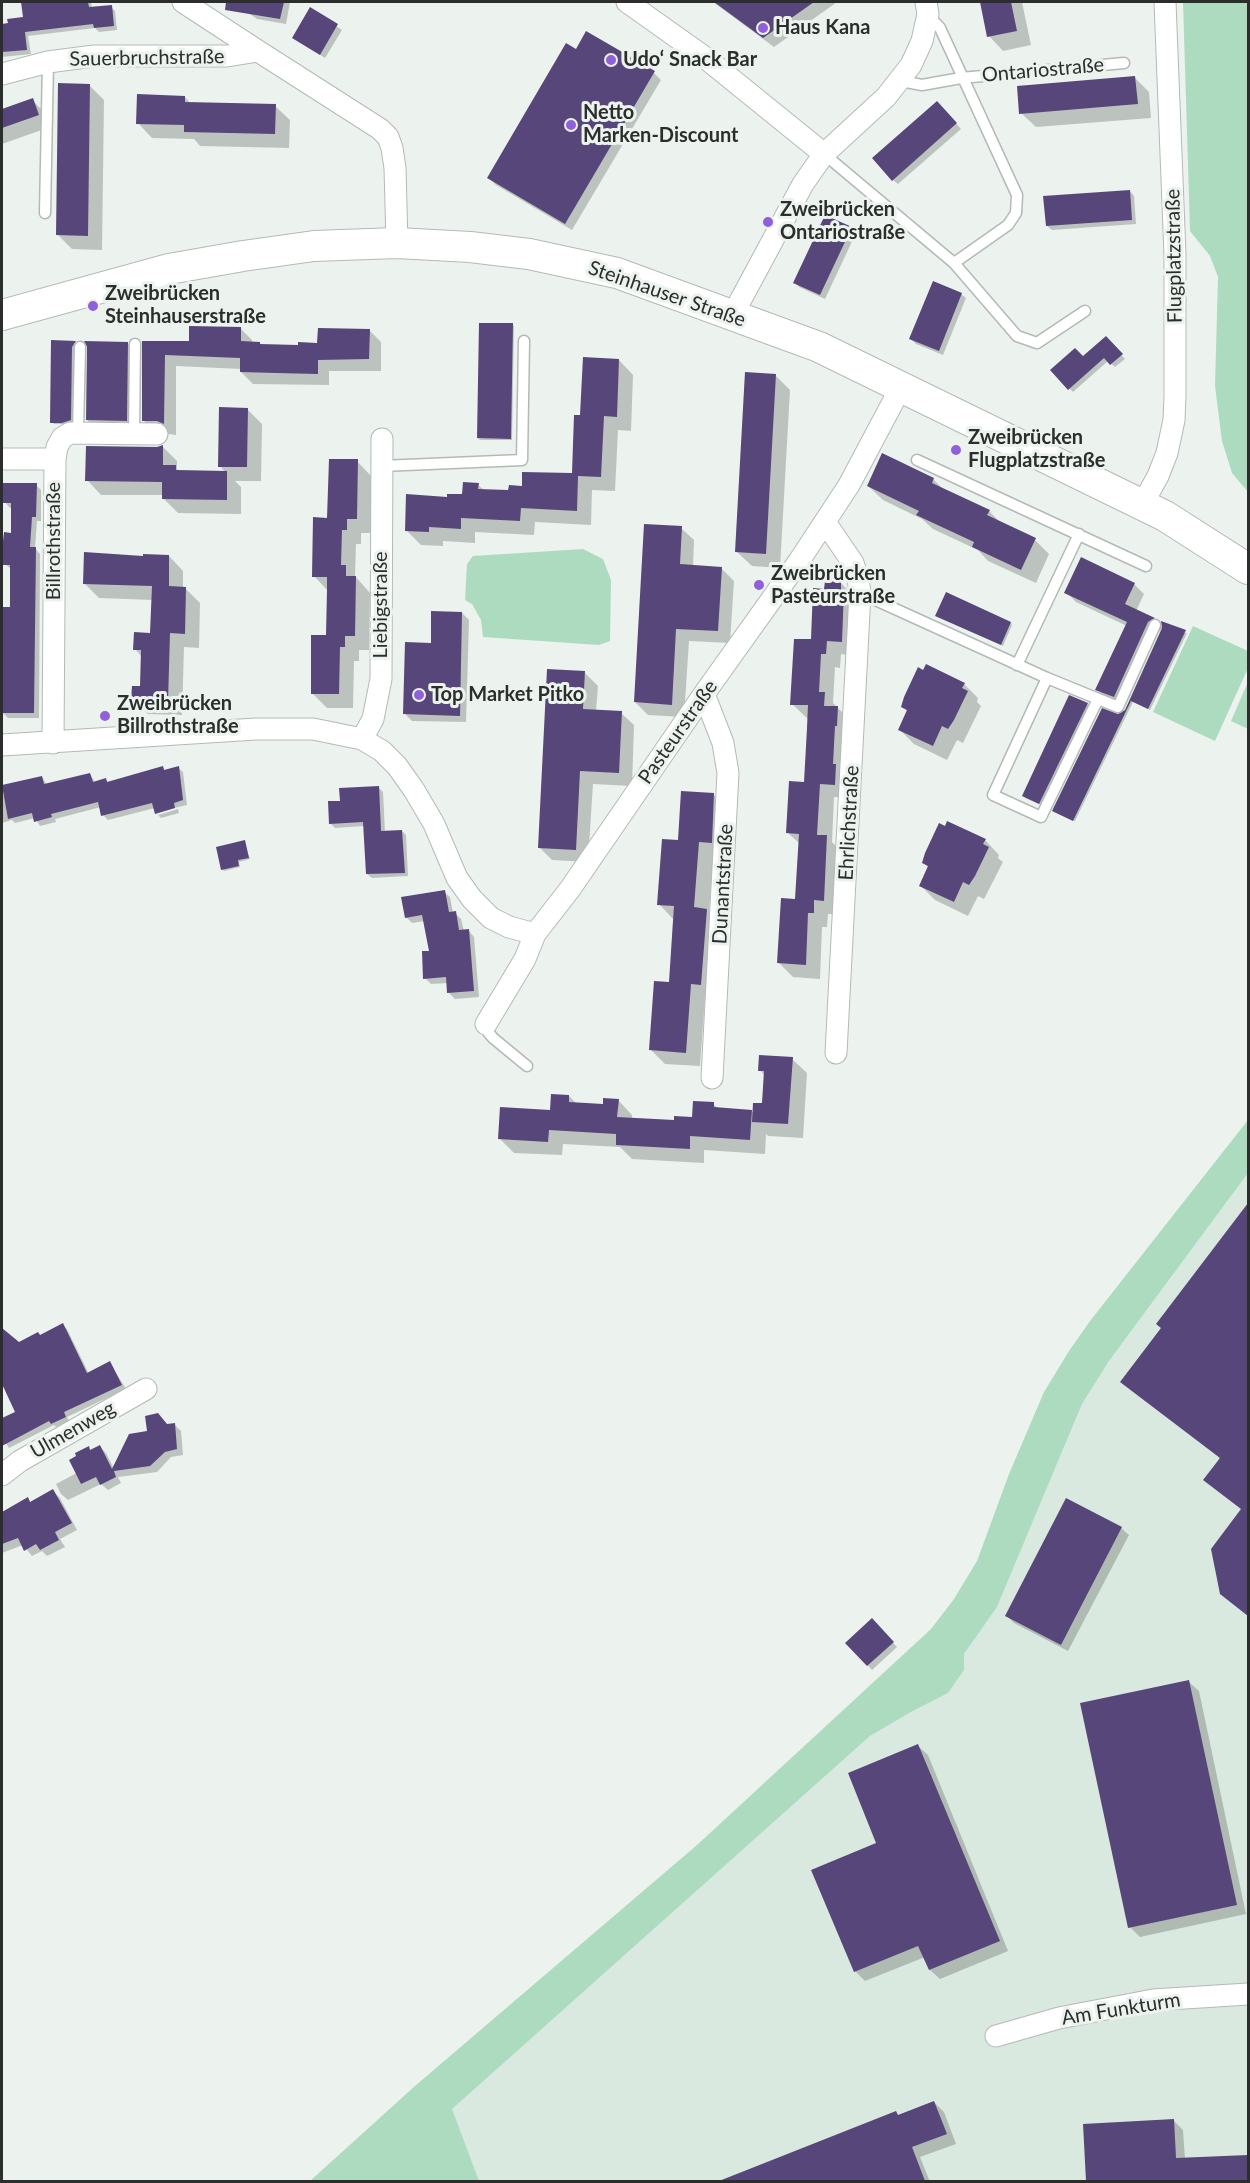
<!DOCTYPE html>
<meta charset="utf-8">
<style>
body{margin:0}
#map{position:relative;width:1250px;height:2183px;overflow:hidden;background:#ecf3ee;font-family:Lato,sans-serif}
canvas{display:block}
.frame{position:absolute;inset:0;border:3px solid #2b2e2c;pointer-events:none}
</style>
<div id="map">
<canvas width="1250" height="2183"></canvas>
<div class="frame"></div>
</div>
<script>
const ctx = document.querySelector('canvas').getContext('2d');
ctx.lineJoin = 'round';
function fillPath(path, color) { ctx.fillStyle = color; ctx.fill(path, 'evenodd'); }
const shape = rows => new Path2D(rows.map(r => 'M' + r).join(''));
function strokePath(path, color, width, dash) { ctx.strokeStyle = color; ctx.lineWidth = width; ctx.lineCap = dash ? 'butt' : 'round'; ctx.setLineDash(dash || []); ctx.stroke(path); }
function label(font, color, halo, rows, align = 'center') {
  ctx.font = font + ' Lato,sans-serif'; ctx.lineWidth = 6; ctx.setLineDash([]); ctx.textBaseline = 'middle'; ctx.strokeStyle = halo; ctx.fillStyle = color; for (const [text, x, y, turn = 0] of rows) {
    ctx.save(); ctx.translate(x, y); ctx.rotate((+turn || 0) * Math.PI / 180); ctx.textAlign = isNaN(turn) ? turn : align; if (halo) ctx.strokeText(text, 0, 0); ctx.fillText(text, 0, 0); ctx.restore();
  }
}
fillPath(shape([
 [1248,1173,1248,2181,479,2181,451,2109,870,1736,911,1712,948,1693,964,1670,964,1654,997,1607,1082,1404,1109,1361]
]), '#dae9df');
fillPath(shape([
 [1183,2,1248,2,1248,492,1232,473,1222,441,1215,386,1218,277,1210,256,1190,231],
 [583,549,603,559,611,580,610,641,599,645,483,637,481,620,472,604,465,600,467,564,473,556],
 [1193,626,1248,651,1248,668,1215,741,1153,712],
 [1248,682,1248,729,1231,721],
 [1248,1120,1248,1173,1109,1361,1082,1404,997,1607,964,1654,964,1670,948,1693,911,1712,870,1736,452,2109,479,2181,310,2181,415,2086,697,1845,931,1629,954,1599,977,1561,1009,1474,1044,1392,1069,1351,1090,1321]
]), '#addbbf');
fillPath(shape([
 [23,2,91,2,92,9,111,7,115,11,117,30,99,32,95,28,28,36,31,54,2,57,2,26,25,19],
 [232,2,290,2,286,24,257,19],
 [713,2,837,2,774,47],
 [982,2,1022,2,1031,45,1003,51,989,36],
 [310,9,342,30,325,58,293,38],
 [576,51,654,73,661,80,572,230,496,185,489,178],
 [1135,78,1149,92,1151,118,1036,127,1021,113],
 [89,85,104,100,102,250,72,249,58,235],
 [185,97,191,104,275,106,290,120,289,148,200,146,194,139,152,138,138,123],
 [32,100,44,112,50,127,2,144,2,111],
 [942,107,961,129,898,184,893,180],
 [1130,191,1134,196,1136,224,1052,230,1047,226],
 [851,228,856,233,825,299,799,287,795,282],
 [961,294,966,298,943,355,916,344,911,339],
 [512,324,514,326,512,440,480,440,478,438],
 [240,328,252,340,252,343,260,343,262,346,300,347,319,344,369,330,381,342,381,371,329,371,329,385,253,384,241,372,241,369,176,366,176,435,155,432,143,420,143,343,190,343],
 [1106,338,1125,359,1115,367,1108,361,1073,392,1052,370,1083,358],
 [53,342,77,344,74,349,72,422,64,424,54,424,52,422],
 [127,343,129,345,128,422,89,422,87,420,89,347],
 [619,360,633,375,631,431,618,430,615,491,592,490,591,525,535,522,534,535,475,532,475,543,443,541,443,546,421,545,406,530,449,498,463,496,478,485,484,490,510,492,573,475,581,417],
 [775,375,790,390,780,568,752,566,737,552],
 [247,409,262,424,261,481,235,481,241,487,241,514,178,513,163,498,163,495,101,495,87,480,163,447,177,461,177,469,180,472,226,473,220,466],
 [357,461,371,476,371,533,361,533,361,544,356,544,355,576,370,593,369,650,359,650,359,661,354,661,353,708,327,708,312,693,327,636,328,591,314,576,329,519],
 [933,479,944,490,989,511,1002,524,1035,540,1049,554,1036,583,988,561,978,550,933,529,922,519,883,500,868,486],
 [36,485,41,490,41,521,37,521,35,548,40,554,39,718,8,718,2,712,2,608,11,608,11,569,5,564,12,534,13,508,10,508,5,502],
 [681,528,694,540,693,567,721,568,734,581,730,643,689,641,684,717,648,715,635,702],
 [169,556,183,571,183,588,185,588,200,603,199,648,184,647,182,715,148,714,133,700,141,687,142,657,135,649,152,634,153,600,99,598,84,583,144,558],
 [841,583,855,598,855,656,841,654,840,668,835,667,833,703,852,722,849,798,834,797,832,842,841,851,838,914,828,914,827,927,822,927,820,979,793,977,779,963,796,900,800,844,788,833,805,784,808,719,792,704,812,641,826,590],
 [1134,584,1144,594,1136,611,1154,619,1163,628,1158,632,1124,706,1107,699,1097,689,1127,626,1076,602,1066,592],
 [462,613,469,620,466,722,412,721,405,714,432,645],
 [939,617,1011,623,1012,625,1003,646],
 [1163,629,1187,633,1150,710,1133,702,1075,821,1056,812,1119,716,1126,711],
 [585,673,598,686,596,711,621,713,634,725,632,786,593,784,588,862,552,860,539,847],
 [964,684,978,698,977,702,981,706,963,743,957,740,947,760,914,744,900,730,908,712,903,707],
 [1087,704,1089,706,1041,805,1025,798,1024,796],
 [162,767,166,771,178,768,183,772,187,805,157,812,157,815,155,808,108,820,103,815,101,807,55,819,56,822,40,826,35,818,15,823,12,820,2,823,2,787,42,777,47,785,90,774,95,782,106,780,109,783],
 [378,787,383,792,385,832,402,831,406,835,408,876,372,878,367,874,365,826,335,828,330,823,342,802],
 [714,795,728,809,726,856,713,856,709,913,721,925,715,998,705,998,700,1066,665,1064,650,1049,670,984,673,919,659,904],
 [178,809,179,813,161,818,158,815],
 [985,840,999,855,998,858,1003,862,984,899,978,896,968,916,935,900,921,886,929,868,924,863],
 [244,842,250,859,239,862,240,867,224,871,222,869],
 [444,892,450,897,453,913,455,913,461,919,464,931,469,931,474,937,479,997,455,999,449,993,448,983,431,984,425,978,430,952,425,921,412,923,406,917],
 [792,1059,807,1073,803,1138,768,1136,766,1134,765,1154,704,1150,704,1163,632,1159,620,1147,563,1144,562,1155,514,1153,499,1138,551,1111,569,1096,577,1104,604,1106,618,1100,632,1115,632,1119,675,1121,693,1118,713,1104,719,1109,751,1111,754,1113,764,1105,765,1076,760,1070],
 [1248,1205,1248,1616,1230,1601,1242,1510,1162,1329,1158,1324],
 [62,1325,67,1329,89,1374,110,1363,126,1389,67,1417,69,1421,56,1427,54,1425,9,1448,2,1437,2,1420,17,1412,2,1381,2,1355,20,1346,2,1342,2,1330,21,1346],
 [167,1425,175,1425,181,1431,183,1455,171,1457,157,1472,118,1477,121,1483,108,1490,101,1484,68,1500,61,1494,56,1484,86,1468,88,1448,91,1451,100,1447,106,1453,114,1469,149,1432],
 [53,1491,60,1498,77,1530,60,1539,65,1547,47,1556,42,1551,32,1556,23,1545,2,1553,2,1525,11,1522,28,1499,31,1503],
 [1067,1500,1121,1528,1129,1535,1068,1651,1014,1623,1007,1616],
 [872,1620,897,1647,872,1670,847,1643],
 [1189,1682,1199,1691,1246,1914,1140,1937,1130,1927],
 [918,1746,928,1755,1008,1951,940,1979,930,1970,925,1957,865,1981,855,1971,878,1844],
 [934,2102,944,2112,956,2144,920,2157,930,2182,720,2182,896,2113,899,2116],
 [1173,2120,1183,2130,1185,2159,1248,2157,1248,2182,1088,2182,1085,2125]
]), '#0003');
fillPath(shape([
 [21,2,88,2,89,7,112,5,114,26,94,28,93,24,25,32,27,50,2,52,2,24,8,23,7,19,23,17],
 [226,2,284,2,280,19,225,10],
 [714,2,814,2,763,38],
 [980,2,1011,2,1017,31,987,37],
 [310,7,338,24,320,55,292,38],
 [586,31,655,71,565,224,487,178,566,43,576,49],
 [1135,76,1138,104,1019,114,1017,86],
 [58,83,90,84,88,236,56,235],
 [137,94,185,96,185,102,276,104,275,134,184,132,184,125,136,124],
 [33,98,39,115,2,128,2,109],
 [937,101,957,123,892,181,872,158],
 [1130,190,1132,220,1046,226,1043,196],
 [825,215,852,227,820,295,793,283],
 [933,281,962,293,939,351,909,339],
 [479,323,513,323,511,439,477,438],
 [189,326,241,327,241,341,260,342,260,344,298,345,298,342,317,343,318,328,370,329,369,359,318,360,318,374,276,373,240,372,240,358,165,355,164,424,157,421,142,421,142,341,189,341],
 [1106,336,1123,354,1110,365,1104,358,1068,390,1050,370,1075,348,1083,356],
 [51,340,76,341,72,347,71,420,62,423,50,423],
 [84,341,128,342,127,421,86,420,87,347],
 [583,357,619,359,617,417,604,416,601,477,578,476,577,511,521,508,520,521,461,518,461,529,429,527,429,532,405,531,406,494,447,497,447,494,462,494,463,482,479,483,478,489,508,490,509,485,522,486,522,472,572,473,574,415,580,415],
 [745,372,776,374,766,554,735,552],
 [219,407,248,408,247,467,218,467],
 [163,445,163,465,176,465,176,470,227,471,227,500,162,499,162,482,85,481,86,446,157,447],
 [882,453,934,478,932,483,990,510,987,515,1036,538,1021,570,972,547,974,542,916,515,919,511,867,486],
 [329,459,358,459,357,519,347,519,347,530,342,530,341,565,346,565,346,576,356,576,355,636,345,636,345,647,340,647,339,694,311,694,311,635,326,635,327,589,327,577,312,577,313,517,327,518],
 [3,483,37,483,36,517,32,517,30,547,36,547,34,713,2,713,2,607,10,607,10,565,3,565,3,541,4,532,11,533,11,503,3,503],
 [644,524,682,526,680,564,722,567,718,631,676,629,672,705,634,702],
 [84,552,143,556,143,554,169,555,169,586,186,587,185,634,170,633,168,702,131,700,132,686,140,686,141,650,133,650,134,632,150,633,152,586,83,584],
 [1081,557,1135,583,1125,604,1155,618,1148,622,1114,697,1095,690,1127,622,1064,593],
 [825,581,841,582,841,590,844,590,842,642,827,641,826,654,821,654,819,692,825,692,824,706,838,706,837,726,835,726,833,764,836,764,835,785,820,784,817,835,827,835,824,901,814,900,814,913,808,913,806,965,777,963,781,898,795,899,799,834,786,833,789,781,804,782,807,728,808,705,790,705,794,639,811,639,813,588,824,589],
 [946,592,1011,622,1001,645,935,616],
 [431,611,462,612,460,716,403,714,405,642,431,643],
 [1161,621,1186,630,1148,709,1131,701,1073,821,1052,811,1102,708,1118,714,1125,710,1162,628],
 [926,664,965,683,962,688,968,691,954,720,948,729,942,726,933,746,898,730,907,710,901,707,904,697,918,667,923,670],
 [547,669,585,671,583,709,622,711,619,773,580,771,576,850,538,848],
 [1069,695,1088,703,1039,804,1037,803,1022,796],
 [163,766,164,770,179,766,183,800,174,803,175,808,155,814,152,803,101,816,98,802,51,814,52,817,34,822,32,813,8,819,2,785,42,776,44,784,90,773,93,782,106,778,107,782],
 [379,786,381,831,402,830,405,873,366,874,363,822,329,824,328,801,340,801,339,788],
 [681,791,714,793,712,843,699,842,694,907,707,909,701,985,691,984,686,1053,649,1050,654,981,669,982,674,906,657,905,662,839,678,840],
 [947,821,986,839,983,844,989,847,975,876,969,885,963,882,954,902,919,886,928,866,922,863,925,853,939,823,945,826],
 [245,840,249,858,238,860,239,866,221,870,216,847],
 [445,890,449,912,456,911,459,930,469,929,474,991,447,993,446,977,423,979,422,951,429,951,422,915,405,918,401,897],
 [759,1055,793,1057,788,1124,752,1122,753,1103,762,1103,764,1071,758,1071],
 [551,1094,569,1095,569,1102,603,1104,603,1098,619,1099,617,1117,674,1120,674,1116,692,1117,693,1101,714,1102,714,1107,752,1110,750,1140,690,1136,690,1149,616,1145,616,1134,549,1130,548,1142,498,1139,500,1107,550,1110],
 [1248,1203,1248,1616,1220,1594,1211,1549,1241,1509,1203,1480,1220,1458,1120,1382,1161,1328,1156,1324],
 [63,1323,87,1373,110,1361,122,1385,64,1412,66,1417,51,1424,49,1421,2,1446,2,1418,15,1412,2,1384,2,1328,19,1342,38,1332,40,1335],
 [158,1413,167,1424,175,1423,177,1449,165,1452,150,1466,114,1471,116,1477,100,1485,96,1477,81,1484,69,1460,76,1456,75,1453,89,1446,90,1450,100,1445,112,1469,129,1434,147,1431,145,1416],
 [53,1489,72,1523,55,1532,59,1540,40,1550,36,1544,24,1551,18,1538,2,1544,2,1512,28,1497,30,1502],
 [1066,1498,1122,1527,1061,1645,1005,1616],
 [872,1618,894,1642,867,1666,845,1643],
 [1189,1680,1237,1905,1128,1928,1080,1703],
 [918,1744,1000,1941,929,1970,918,1946,854,1972,811,1870,876,1843,848,1773],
 [934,2101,947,2134,912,2147,925,2181,719,2181,896,2111,898,2115],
 [1174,2119,1176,2158,1248,2155,1248,2181,1086,2181,1083,2124]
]), '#574679');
const lane = shape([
 [928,15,940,28,1017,195,1016,213,1008,225,954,263],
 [901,81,922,85,961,78,1124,63],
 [824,154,954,263,1017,336,1037,343,1085,311],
 [45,213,48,62],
 [78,432,80,347],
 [134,434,135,344],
 [917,460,1146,566],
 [382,466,522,460,524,341],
 [860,593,1047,678,993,795,1041,817,1098,699],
 [1017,665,1079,534],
 [1047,678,1118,707,1155,625],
 [486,1024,488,1032,493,1038,527,1066]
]);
const street = shape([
 [183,2,258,51,380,129,388,137,392,148,395,168,397,243],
 [627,2,703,56,824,154],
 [2,74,48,62,94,56,227,56,258,51],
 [732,316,803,184,824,154,886,97,911,65,922,41,928,14,926,2],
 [2,459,55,459],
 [1142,505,1158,476,1167,453,1174,420,1175,396,1175,255,1165,2],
 [825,522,853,563,858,578,860,593,836,1053],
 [704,694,723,743,728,773,712,1078],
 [362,739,373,719,381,679,382,439],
 [53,743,55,459,57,447,62,438,70,433,157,434],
 [2,745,256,729,313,729,362,739,382,751,397,766,414,790,434,824,457,878,472,899,491,918,509,927,535,934],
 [486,1024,525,959,535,934,570,889,704,694,799,561,849,485,901,387],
 [2,1475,20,1461,146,1389],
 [996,2036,1059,2018,1153,2000,1248,1994]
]);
const secondary = shape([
 [2,315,169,269,243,256,314,246,397,243,470,247,529,254,617,273,819,347,1165,516,1248,569]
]);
strokePath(lane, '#b3bab6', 13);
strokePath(street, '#b3bab6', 23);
strokePath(secondary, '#b3bab6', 32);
strokePath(lane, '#fff', 10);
strokePath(street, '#fff', 21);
strokePath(secondary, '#fff', 30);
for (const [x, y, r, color] of [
 [763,28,6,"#8f60da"],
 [611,60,6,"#8f60da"],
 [571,125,6,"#8f60da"],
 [768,222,6,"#8f60da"],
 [93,306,6,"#8f60da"],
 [956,450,6,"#8f60da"],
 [759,585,6,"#8f60da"],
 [419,695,6,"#8f60da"],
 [105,716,6,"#8f60da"]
]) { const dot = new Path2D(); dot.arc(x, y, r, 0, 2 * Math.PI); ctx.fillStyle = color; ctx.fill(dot); strokePath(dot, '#ecf3ee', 2); }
label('bold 20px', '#2b2e2c', '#ecf3ee', [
 ["Haus Kana",775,28],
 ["Udo‘ Snack Bar",623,60],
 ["Netto",583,113],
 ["Marken-Discount",583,136],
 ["Zweibrücken",780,210],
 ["Ontariostraße",780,233],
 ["Zweibrücken",105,294],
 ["Steinhauserstraße",105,317],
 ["Zweibrücken",968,438],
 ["Flugplatzstraße",968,461],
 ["Zweibrücken",771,574],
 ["Pasteurstraße",771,597],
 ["Top Market Pitko",431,695],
 ["Zweibrücken",117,704],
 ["Billrothstraße",117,727]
], 'left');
label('20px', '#2b2e2c', '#ecf3ee', [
 ["Sauerbruchstraße",147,58,-1],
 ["Ontariostraße",1043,70,-5],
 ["Flugplatzstraße",1174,256,-91],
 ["Steinhauser Straße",667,294,19],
 ["Billrothstraße",54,541,-90],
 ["Liebigstraße",381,605,-90],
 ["Pasteurstraße",678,732,-55],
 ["Ehrlichstraße",849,823,-87],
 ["Dunantstraße",723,884,-87],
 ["Ulmenweg",73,1430,-30],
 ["Am Funkturm",1121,2009,-9]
]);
</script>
